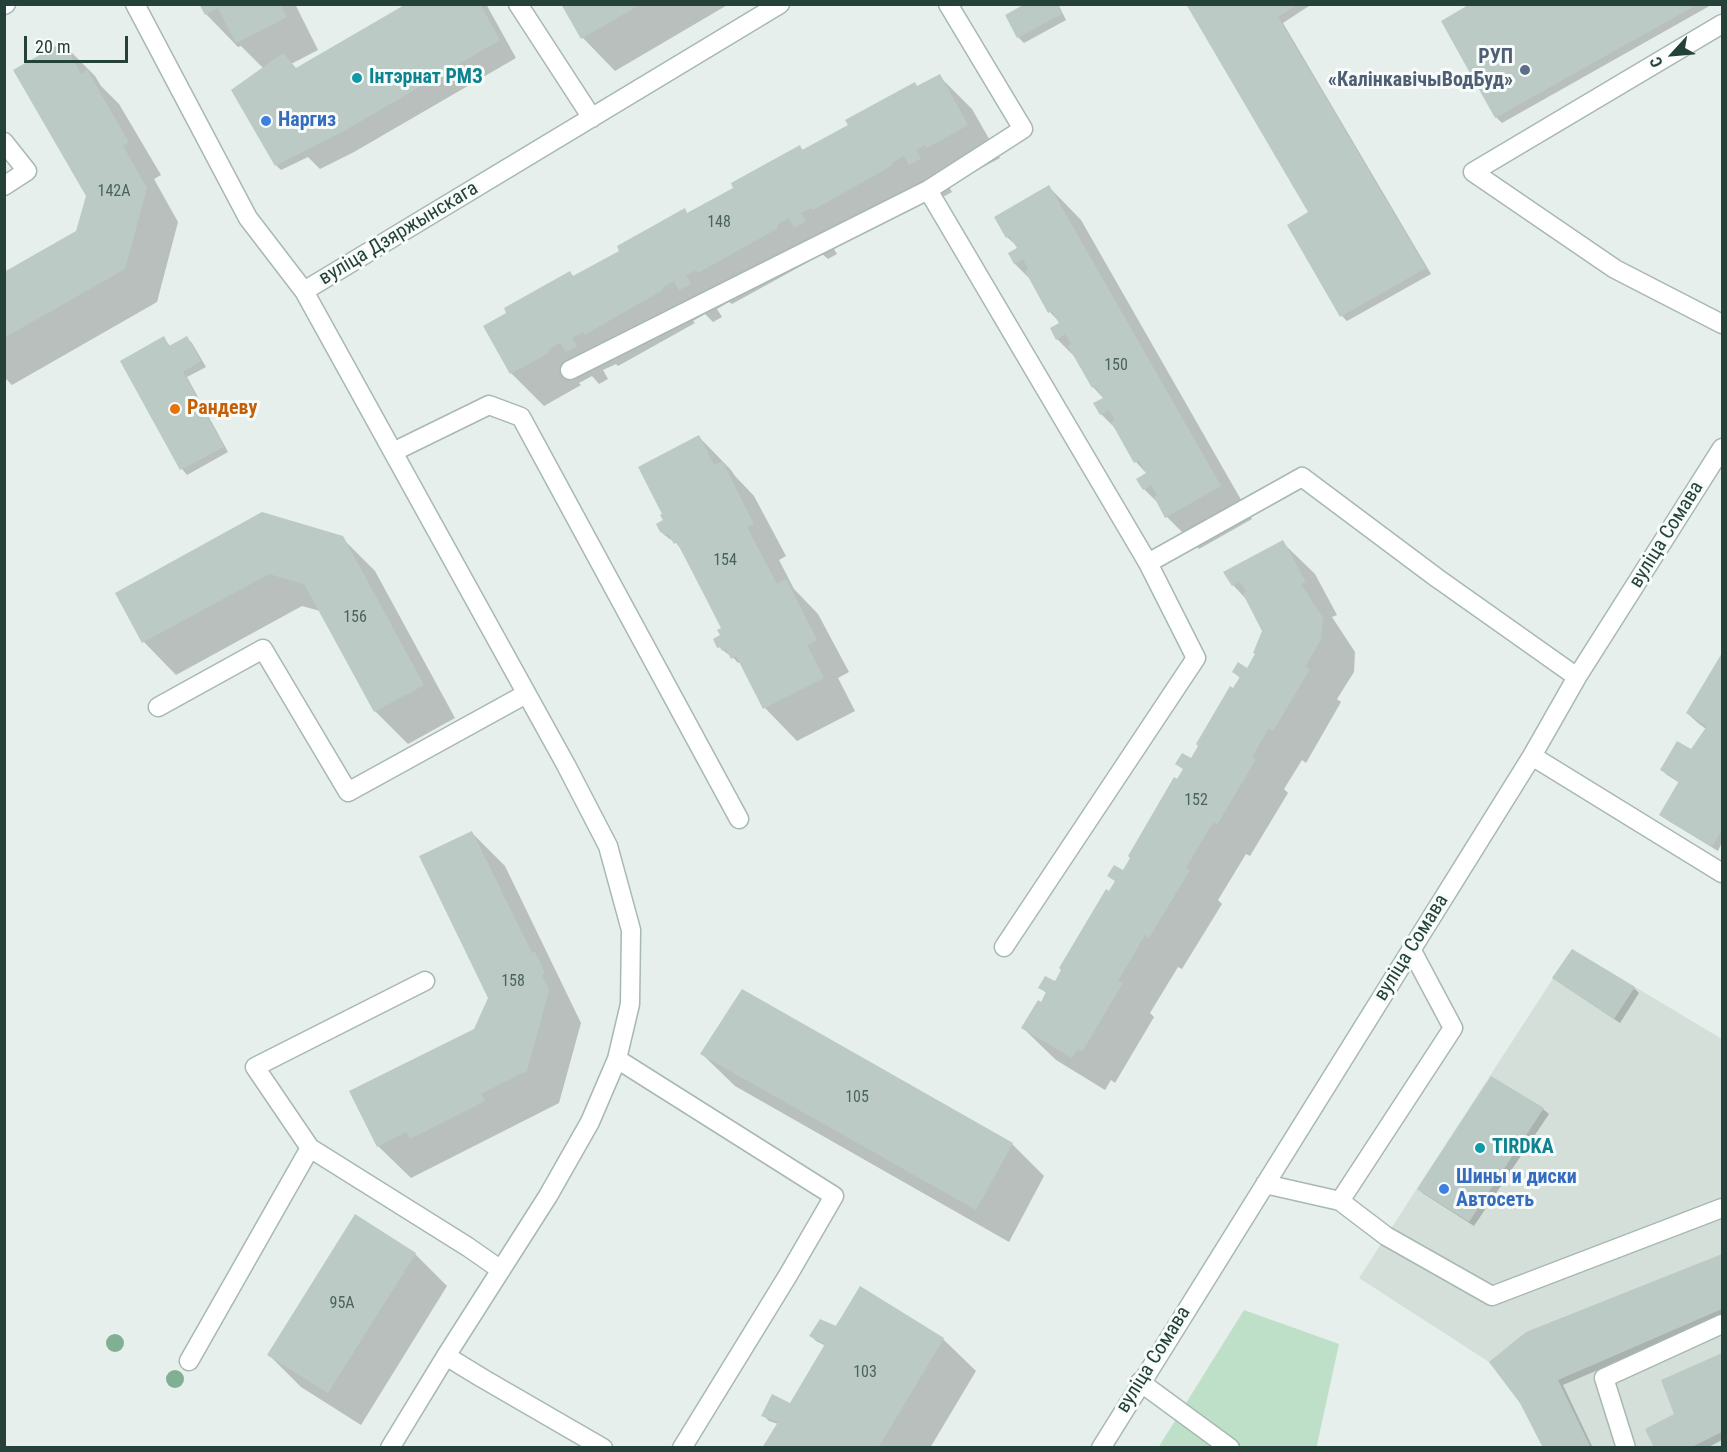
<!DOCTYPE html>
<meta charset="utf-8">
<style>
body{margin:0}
#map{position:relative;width:1727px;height:1452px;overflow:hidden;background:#e6efeb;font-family:"Roboto Condensed",sans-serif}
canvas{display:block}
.frame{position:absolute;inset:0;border:6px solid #24423a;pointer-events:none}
.north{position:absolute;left:1643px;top:24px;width:60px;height:60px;-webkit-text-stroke:4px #f7fbf9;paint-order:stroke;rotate:244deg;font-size:16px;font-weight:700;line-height:24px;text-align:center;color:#24423a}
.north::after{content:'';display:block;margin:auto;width:21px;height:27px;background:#24423a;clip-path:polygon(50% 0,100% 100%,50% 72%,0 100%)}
.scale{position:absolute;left:24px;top:36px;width:104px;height:27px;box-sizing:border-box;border:3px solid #24423a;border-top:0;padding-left:8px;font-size:18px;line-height:21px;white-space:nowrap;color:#24423a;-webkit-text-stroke:4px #f7fbf9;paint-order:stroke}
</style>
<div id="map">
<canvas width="1727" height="1452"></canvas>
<div class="frame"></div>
<div class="north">С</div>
<div class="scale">20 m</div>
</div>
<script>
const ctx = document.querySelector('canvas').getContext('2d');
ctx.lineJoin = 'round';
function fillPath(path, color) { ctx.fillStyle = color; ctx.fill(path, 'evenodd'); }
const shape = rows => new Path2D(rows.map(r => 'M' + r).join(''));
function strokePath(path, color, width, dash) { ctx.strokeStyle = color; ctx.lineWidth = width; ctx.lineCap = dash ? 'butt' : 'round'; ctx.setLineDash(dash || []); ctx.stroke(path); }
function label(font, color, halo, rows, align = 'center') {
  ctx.font = font + ' "Roboto Condensed",sans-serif'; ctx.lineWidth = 6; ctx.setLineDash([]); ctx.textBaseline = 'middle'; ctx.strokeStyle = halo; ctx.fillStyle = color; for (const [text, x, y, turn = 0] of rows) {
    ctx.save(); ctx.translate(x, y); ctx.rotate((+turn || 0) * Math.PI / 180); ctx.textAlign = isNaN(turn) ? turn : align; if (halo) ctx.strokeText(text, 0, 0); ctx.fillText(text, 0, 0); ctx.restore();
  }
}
fillPath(shape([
 [1572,949,1722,1039,1722,1447,1543,1447,1520,1403,1489,1362,1359,1278]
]), '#d4dfda');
fillPath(shape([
 [1244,1310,1339,1344,1317,1445,1318,1447,1158,1448]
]), '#bfe0c8');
fillPath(shape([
 [201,4,295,4,318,50,291,64,297,70,409,4,486,4,516,58,354,152,320,169,308,157,281,170,276,165,264,69,241,46,238,47,206,14],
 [563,4,729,4,615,71,583,38],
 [1029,4,1058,4,1066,20,1024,43,1018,37],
 [1188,4,1312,4,1283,23,1431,274,1347,321,1342,316,1310,213],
 [1474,4,1713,4,1502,123,1496,117],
 [63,44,95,76,101,86,119,104,161,175,154,179,178,222,157,302,12,385,4,377,4,274,77,232,87,196],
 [939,76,972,109,1000,158,961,179,947,183,952,192,943,197,935,189,925,198,847,241,844,239,832,246,837,254,828,259,820,252,808,258,810,261,732,304,729,302,717,309,722,317,713,322,705,314,693,321,695,323,618,366,616,364,603,370,608,379,599,384,592,376,579,383,581,385,544,406,511,373,570,273,574,277,621,251,684,210,688,214,735,188,800,147,804,151],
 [1049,187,1081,220,1252,519,1199,549,1167,517,1160,505,1144,489,1147,474,1136,462,1117,430,1101,414,1104,399,1093,387,1075,357,1057,339,1061,324,1050,312,1031,280,1015,264,1010,254,1019,248,1007,237],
 [163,338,171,347,187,338,192,343,206,367,187,377,228,452,187,475,182,469,122,361],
 [699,437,731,470,735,476,754,496,786,556,779,560,794,589,818,614,849,672,838,678,855,711,797,741,765,708,741,662,738,663,731,655,729,655,719,647,723,629,680,548,673,539,671,540,661,532,658,524,667,519],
 [342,538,375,571,455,718,408,744,375,711,320,611,302,606,176,675,144,642,117,594],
 [1282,542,1315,574,1337,615,1332,617,1355,652,1354,672,1337,699,1341,702,1306,763,1302,760,1284,789,1288,793,1250,856,1246,854,1218,900,1222,904,1182,969,1178,967,1150,1013,1154,1017,1115,1083,1111,1080,1105,1090,1056,1060,1023,1028,1047,994,1040,987,1055,984,1116,882,1109,876,1123,872,1184,770,1177,763,1191,761,1241,679,1234,672,1247,670,1256,655,1263,631,1248,601,1233,585],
 [1722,656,1722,842,1718,851,1667,820,1661,815,1680,783,1667,775,1662,770,1692,751,1706,729,1699,724,1687,713],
 [472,833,505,866,581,1023,559,1103,411,1178,378,1146,475,1030,490,998],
 [1554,978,1634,988,1639,993,1620,1023,1560,983],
 [702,1054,1012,1144,1044,1176,1009,1242,735,1086],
 [1491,1078,1543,1109,1549,1114,1474,1226,1424,1194,1418,1189],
 [415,1254,447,1286,361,1425,301,1387,269,1355],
 [1722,1255,1722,1317,1563,1385,1593,1448,1545,1448,1527,1333],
 [861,1288,943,1339,976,1371,930,1448,764,1448,778,1424,769,1421,763,1415,790,1405,826,1346,816,1341,811,1336,835,1327],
 [1722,1355,1722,1440,1707,1448,1656,1448,1675,1414,1663,1380]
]), '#0003');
fillPath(shape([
 [199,4,280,4,287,17,236,43,218,8,205,15],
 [406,4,480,4,500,40,337,135,275,166,231,90,283,53,296,68],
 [561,4,641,4,581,39],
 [1025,4,1057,4,1062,14,1017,38,1005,15],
 [1186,4,1298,4,1278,17,1426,268,1340,317,1287,225,1308,212],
 [1470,4,1698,4,1495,118,1441,21],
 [63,42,81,74,87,70,129,142,123,146,147,188,125,269,4,338,4,272,76,231,86,196,13,70],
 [940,74,968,125,927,148,926,145,916,150,921,159,909,165,904,156,892,163,893,165,813,210,811,208,801,213,806,221,794,228,789,218,777,225,778,228,698,273,696,270,686,276,691,284,679,290,674,281,662,288,663,290,584,335,583,332,572,338,577,346,566,352,560,343,548,350,549,353,510,374,483,326,506,313,504,308,570,271,573,276,619,251,617,246,685,208,687,213,733,188,731,183,800,145,802,150,848,125,845,120,915,82,917,86],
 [1049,185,1221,486,1165,518,1154,497,1157,495,1151,485,1143,490,1136,479,1146,473,1139,461,1134,463,1111,422,1115,420,1109,410,1100,415,1093,403,1103,398,1095,386,1092,388,1068,346,1071,344,1065,334,1056,340,1050,328,1059,323,1052,311,1048,313,1025,271,1028,269,1023,259,1014,264,1008,253,1017,248,1009,236,1006,238,994,217],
 [164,336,169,346,187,336,201,361,183,372,224,447,180,470,120,361],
 [699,435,714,465,722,461,754,524,747,527,777,584,786,579,817,640,807,645,824,678,763,709,736,656,731,659,726,649,722,651,720,647,717,648,713,639,720,635,717,630,721,628,677,542,674,544,668,534,665,536,662,531,660,532,656,524,663,520,660,515,662,514,638,467],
 [262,512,343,536,424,685,374,712,304,584,269,574,142,643,115,593],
 [1283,540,1306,582,1301,584,1323,618,1321,639,1305,667,1310,669,1273,731,1269,728,1252,757,1256,759,1217,825,1213,822,1186,868,1190,870,1149,938,1145,935,1118,981,1123,983,1082,1052,1078,1049,1072,1058,1021,1028,1038,1000,1041,1002,1046,992,1038,988,1045,976,1055,981,1061,970,1059,968,1106,889,1109,891,1115,881,1107,876,1114,865,1123,870,1130,858,1128,856,1174,777,1177,779,1183,769,1175,764,1182,753,1191,758,1198,746,1196,744,1230,686,1233,688,1240,677,1232,672,1238,662,1247,668,1255,654,1253,653,1262,631,1243,594,1246,592,1240,582,1232,586,1223,572],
 [1722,653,1722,834,1720,833,1712,847,1659,815,1679,781,1660,770,1677,741,1691,749,1707,726,1686,713],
 [472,831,532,953,535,952,545,973,542,975,549,990,527,1071,481,1094,485,1101,410,1139,406,1132,377,1147,349,1091,474,1029,488,998,419,856],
 [1572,949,1635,987,1614,1019,1552,978],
 [742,989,1013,1143,976,1210,700,1054],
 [1491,1076,1544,1108,1469,1222,1417,1189],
 [355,1214,416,1253,328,1393,267,1355],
 [1722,1254,1722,1309,1558,1380,1591,1448,1543,1448,1520,1403,1489,1362,1526,1332],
 [860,1286,944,1338,878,1448,762,1448,778,1422,761,1416,772,1394,790,1403,825,1344,809,1336,820,1319,836,1326],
 [1722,1353,1722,1432,1690,1448,1654,1448,1645,1429,1674,1414,1661,1380]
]), '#bbcac4');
const minor = shape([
 [135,4,248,218,304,291,780,4],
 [518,4,592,118],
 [4,5,6,4],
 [1722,24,1473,172,1615,269,1722,324],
 [4,142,27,171,4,186],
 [928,190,1148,563,1196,658,1004,947],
 [304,291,566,765,608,846,631,930,630,1004,617,1059,590,1122,548,1196,446,1356,390,1448],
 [570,370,928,190,1023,129,948,4],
 [393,452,489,405,521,417,739,819],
 [1148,563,1302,477,1437,578,1577,677],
 [158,707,263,649,348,792,526,694],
 [1532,756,1722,873],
 [425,981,255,1067,310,1148,468,1247,501,1270],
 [617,1059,834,1196,787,1277,682,1448],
 [1265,1184,1340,1201,1453,1028,1411,949],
 [1340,1201,1386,1236,1492,1296,1722,1208],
 [446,1356,482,1378,603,1448],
 [189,1361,310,1148],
 [1140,1382,1230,1448],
 [1101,1448,1532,756,1577,677,1722,448],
 [1626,1448,1604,1378,1722,1324]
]);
strokePath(minor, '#a8b8b2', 21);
strokePath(minor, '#fff', 18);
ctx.fillStyle = '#80af93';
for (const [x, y] of [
 [115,1343],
 [175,1379]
]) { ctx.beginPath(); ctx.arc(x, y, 9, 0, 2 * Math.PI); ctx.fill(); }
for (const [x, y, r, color] of [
 [1525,70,6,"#5c6f8a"],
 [357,78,6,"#0f9aa8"],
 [266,121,6,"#3f7fe0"],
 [175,409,6,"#e8710a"],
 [1480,1148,6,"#0f9aa8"],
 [1444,1189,6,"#3f7fe0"]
]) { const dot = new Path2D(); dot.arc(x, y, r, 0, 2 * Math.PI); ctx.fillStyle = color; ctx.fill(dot); strokePath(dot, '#f7fbf9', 2); }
label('16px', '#4a645c', null, [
 ["142А",114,192],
 ["148",719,223],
 ["150",1116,366],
 ["154",725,561],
 ["156",355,618],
 ["152",1196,801],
 ["158",513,982],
 ["105",857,1098],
 ["95А",342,1304],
 ["103",865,1373]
]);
label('bold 20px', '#4e5e75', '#f7fbf9', [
 ["РУП",1513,58],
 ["«КалінкавічыВодБуд»",1513,81]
], 'right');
label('bold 20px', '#0d838f', '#f7fbf9', [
 ["Інтэрнат РМЗ",369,78],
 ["TIRDKA",1492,1148]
], 'left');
label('bold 20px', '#366cbe', '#f7fbf9', [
 ["Наргиз",278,121],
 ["Шины и диски",1456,1178],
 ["Автосеть",1456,1201]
], 'left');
label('20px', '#24423a', '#f7fbf9', [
 ["вуліца Дзяржынскага",399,234,-31],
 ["вуліца Сомава",1667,535,-58],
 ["вуліца Сомава",1412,948,-58],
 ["вуліца Сомава",1154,1360,-58]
]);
label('bold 20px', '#c56008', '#f7fbf9', [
 ["Рандеву",187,409]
], 'left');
</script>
